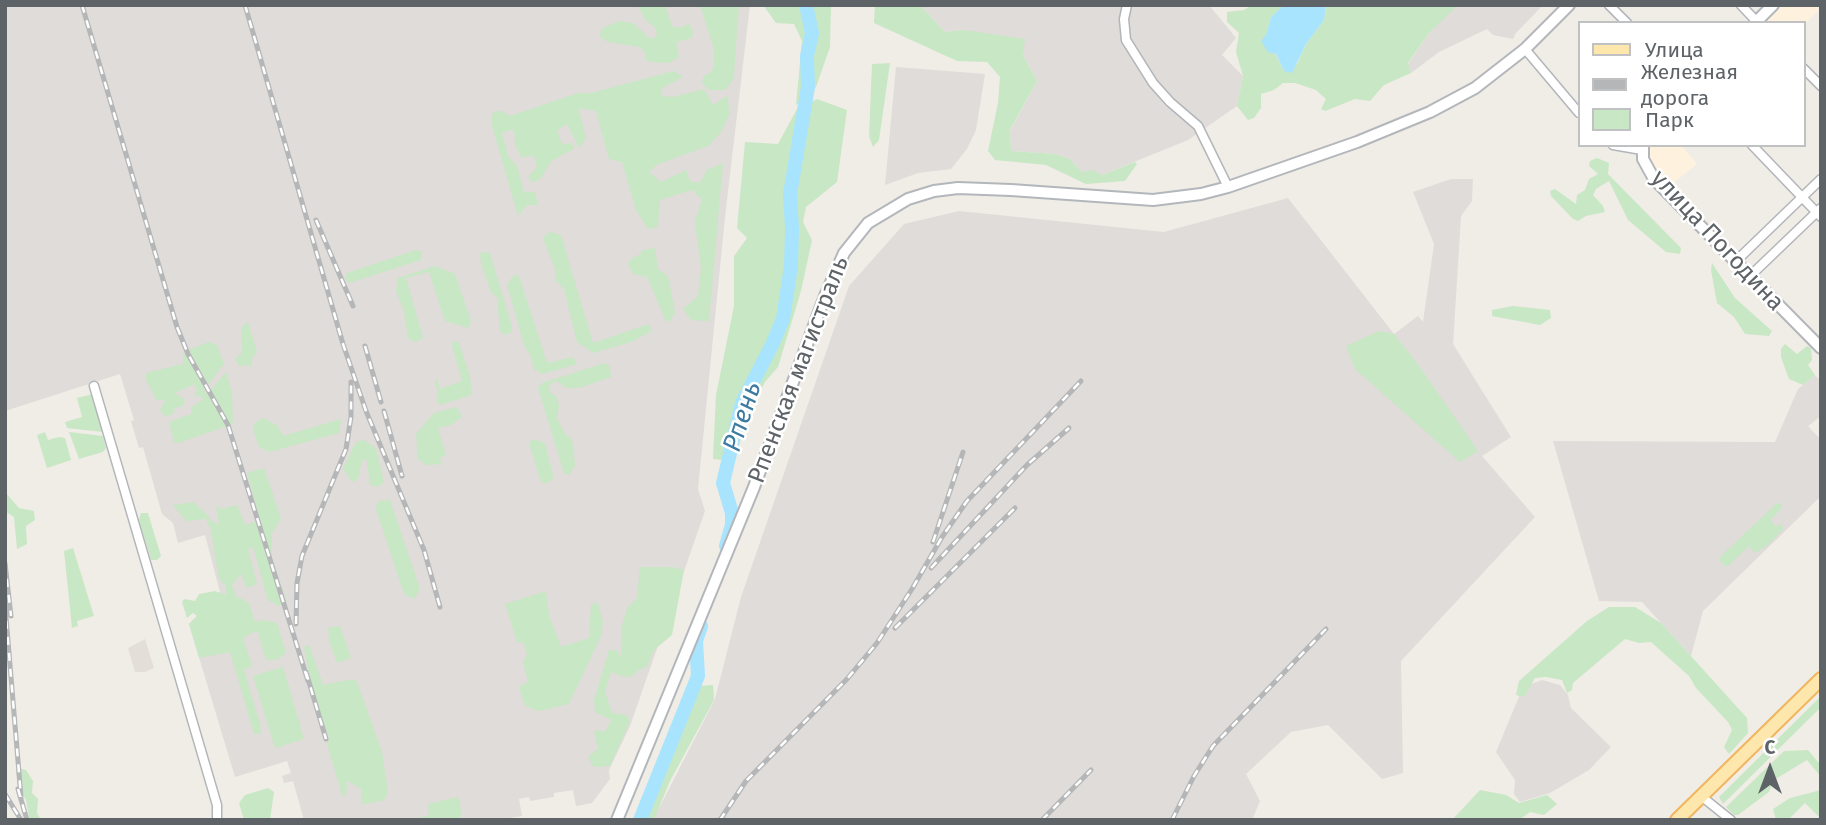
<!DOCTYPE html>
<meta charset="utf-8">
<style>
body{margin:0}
#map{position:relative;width:1826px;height:825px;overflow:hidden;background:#f0ede7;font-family:"Fira Sans",sans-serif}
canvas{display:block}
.frame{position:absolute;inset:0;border:7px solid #5e6367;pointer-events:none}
.legend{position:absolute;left:1578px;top:21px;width:228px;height:126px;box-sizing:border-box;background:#fff;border:2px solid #bfc1c2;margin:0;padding:9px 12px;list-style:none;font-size:21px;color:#5e6367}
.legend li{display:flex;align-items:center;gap:14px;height:35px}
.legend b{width:35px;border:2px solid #bfc1c2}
.north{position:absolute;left:1735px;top:734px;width:70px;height:70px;-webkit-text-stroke:5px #fff;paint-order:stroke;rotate:0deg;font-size:19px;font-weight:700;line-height:28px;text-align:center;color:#5e6367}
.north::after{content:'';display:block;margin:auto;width:24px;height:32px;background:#5e6367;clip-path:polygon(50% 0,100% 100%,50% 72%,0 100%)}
</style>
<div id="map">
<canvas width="1826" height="825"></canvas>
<div class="frame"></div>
<ul class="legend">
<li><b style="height:9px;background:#fee7ad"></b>Улица</li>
<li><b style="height:9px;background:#b5b6b7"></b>Железная дорога</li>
<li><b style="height:19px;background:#c8e7c4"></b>Парк</li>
</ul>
<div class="north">С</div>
</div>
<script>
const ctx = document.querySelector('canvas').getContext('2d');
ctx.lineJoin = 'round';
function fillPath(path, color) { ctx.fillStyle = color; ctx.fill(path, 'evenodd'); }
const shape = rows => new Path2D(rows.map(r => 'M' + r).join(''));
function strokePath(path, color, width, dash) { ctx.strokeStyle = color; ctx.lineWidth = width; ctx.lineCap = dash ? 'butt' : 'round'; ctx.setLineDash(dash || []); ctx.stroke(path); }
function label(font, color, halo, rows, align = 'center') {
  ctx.font = font + ' "Fira Sans",sans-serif'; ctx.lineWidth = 5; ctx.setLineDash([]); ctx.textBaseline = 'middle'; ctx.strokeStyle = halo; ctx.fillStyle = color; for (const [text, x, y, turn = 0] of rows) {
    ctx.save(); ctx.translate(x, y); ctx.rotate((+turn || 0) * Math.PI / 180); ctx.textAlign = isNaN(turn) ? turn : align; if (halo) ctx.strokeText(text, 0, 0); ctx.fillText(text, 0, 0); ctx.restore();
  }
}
fillPath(shape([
 [1780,5,1821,5,1821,8,1803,26,1803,23,1763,23],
 [1649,145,1681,145,1697,164,1673,183,1664,180,1650,161]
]), '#fef2de');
fillPath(shape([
 [5,5,750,5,725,217,698,489,705,511,630,726,609,770,610,779,592,803,576,806,573,790,554,793,554,797,530,801,529,797,519,799,522,816,497,820,304,820,293,781,284,783,282,776,291,773,287,761,235,777,189,624,220,592,205,535,178,543,173,523,162,514,143,447,139,448,131,421,134,420,120,374,5,411],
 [920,5,1209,5,1236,38,1222,55,1243,76,1237,106,1188,140,1102,175,1082,172,1070,159,1055,154,1011,151,1010,131,1037,81,1023,55,964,30,945,32],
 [1455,5,1543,5,1516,33,1513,39,1493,35,1487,29,1439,52,1411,73,1408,64,1429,33],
 [896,67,985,74,976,130,967,149,951,169,918,173,885,185],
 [1451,179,1473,179,1472,201,1461,216,1453,344,1511,437,1482,456,1535,517,1401,661,1403,773,1382,779,1328,725,1291,732,1246,774,1260,801,1252,820,653,820,715,699,741,597,849,286,904,224,959,211,1164,232,1288,198,1394,334,1418,316,1423,322,1434,244,1413,192],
 [1815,375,1821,381,1821,416,1808,426,1821,440,1821,496,1703,611,1691,656,1642,602,1599,601,1553,441,1775,442,1798,389],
 [1542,680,1560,685,1568,695,1571,708,1611,747,1589,770,1550,793,1520,802,1514,794,1515,780,1496,752,1523,687]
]), '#dfdcd9');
fillPath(shape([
 [145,639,154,668,145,672,135,672,128,648]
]), '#e3ded8');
fillPath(shape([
 [638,5,665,5,672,26,678,28,689,24,693,32,692,38,676,42,679,57,669,63,651,62,646,60,645,53,640,47,608,42,600,37,601,29,619,21,633,23,648,37,653,39,657,34,655,28,644,18],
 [700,5,739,5,734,74,733,80,725,90,709,90,702,83,704,76,712,71,714,65,714,49],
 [763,5,831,5,830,47,816,87,796,105,802,41,794,24,776,23],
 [875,5,920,5,945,32,964,30,1025,39,1023,55,1037,81,1010,130,1011,151,1055,154,1070,159,1082,172,1093,170,1102,175,1135,162,1137,164,1125,181,1086,184,1046,165,995,160,988,151,998,103,1000,77,987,62,957,61,874,23],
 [1252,5,1284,5,1271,17,1266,35,1284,71,1297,64,1306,44,1324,20,1326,5,1455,5,1455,8,1429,33,1408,63,1411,73,1384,85,1370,101,1355,99,1325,111,1321,109,1326,99,1316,90,1295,83,1283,83,1274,90,1261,94,1261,108,1254,118,1248,120,1237,106,1243,76,1236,52,1239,33,1227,22,1227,12,1244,10],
 [890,63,879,140,873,147,869,136,872,64],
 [674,71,683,77,662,88,661,96,673,97,704,89,713,105,727,96,730,113,721,132,708,146,656,165,649,172,661,182,686,170,690,181,700,183,707,170,723,163,709,321,691,320,683,309,698,296,701,269,695,222,702,199,692,190,660,200,658,227,648,229,636,210,622,162,609,159,596,111,578,108,586,138,579,148,567,124,557,130,562,144,572,143,574,149,551,161,541,178,533,183,528,177,537,167,534,156,521,157,515,144,514,129,502,133,508,156,517,166,524,192,535,192,538,205,527,205,518,216,491,122,493,112,501,111,510,116,578,93,591,93],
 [817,99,847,110,837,182,806,207,803,222,812,240,801,291,778,367,765,382,751,407,734,461,713,459,716,395,734,306,734,256,747,238,737,228,745,142,778,144,797,109],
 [1597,158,1609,163,1608,174,1681,248,1680,254,1666,252,1628,220,1609,181,1596,189,1593,195,1603,206,1605,212,1586,216,1578,221,1573,219,1551,196,1550,191,1555,189,1576,204,1577,195,1585,190,1589,179,1598,174,1589,166,1590,161],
 [550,232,561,235,593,343,649,324,652,331,631,342,593,353,577,342,564,289,555,280,555,269,543,238],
 [655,248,658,269,668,276,675,313,670,321,666,321,647,277,633,274,628,264,632,258,639,255,643,250],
 [416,250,422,252,421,260,349,283,345,278,347,273],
 [484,252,490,253,512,327,511,332,505,335,500,331,497,297,491,292,481,263,480,254],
 [1712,263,1735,298,1772,331,1769,336,1745,334,1734,317,1717,303,1711,270],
 [435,266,455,274,471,321,468,328,445,321,429,272,406,278,423,338,416,342,408,339,404,311,396,291,398,278],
 [514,275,519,276,547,363,573,357,577,364,542,374,534,369,530,354,525,348,507,285],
 [1513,306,1550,310,1551,318,1540,325,1492,316,1492,310],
 [248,322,257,352,252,358,251,367,245,364,240,367,235,359,242,353,241,328],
 [1379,331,1394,334,1419,366,1478,451,1460,462,1355,369,1346,346],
 [453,341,459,342,470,377,472,395,440,405,436,400,438,395,435,380,437,379,440,389,462,381,452,346],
 [209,342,217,345,224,364,204,390,207,395,226,372,232,392,233,424,178,443,174,442,169,422,191,414,191,408,203,399,200,395,194,397,197,390,194,384,175,393,185,400,183,406,175,408,173,414,165,416,160,410,166,399,157,401,146,380,146,373,183,364,183,354,188,350],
 [1785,344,1797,354,1807,346,1811,348,1812,360,1808,365,1815,375,1803,385,1789,379,1781,357,1781,349],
 [605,363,610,367,611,377,579,388,566,388,557,381,550,384,549,392,556,396,559,405,557,419,565,434,572,439,575,465,569,475,564,473,538,388,542,383],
 [93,394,103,432,67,428,65,422,82,417,77,398],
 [457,407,462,417,451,425,438,428,446,455,440,458,441,464,426,465,418,459,416,434,434,413],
 [263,418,278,426,283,436,341,419,339,433,269,452,259,447,253,429,255,423],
 [45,432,48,440,59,437,65,438,71,460,47,468,37,435],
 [69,432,103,436,106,448,103,452,79,459],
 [533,439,545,443,554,479,545,484,541,482,529,443],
 [364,440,376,448,384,482,378,487,370,485,367,460,362,461,358,479,352,482,343,468,356,442],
 [264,468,281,519,272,533,272,558,287,602,279,606,268,600,253,547,248,550,257,584,247,588,241,574,232,585,236,596,249,603,255,622,264,620,277,623,286,653,276,660,266,660,258,632,255,631,243,638,252,666,244,670,261,727,260,734,254,734,230,652,199,658,189,624,197,616,193,613,187,618,182,602,184,599,195,601,199,594,215,591,226,595,226,586,219,579,211,530,206,519,186,521,173,505,193,502,205,512,211,521,219,524,216,506,222,509,237,505,245,525,260,520,247,473],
 [5,492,19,508,34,511,35,520,26,526,27,544,17,549,14,517,5,511],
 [390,500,420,589,414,599,404,594,376,509,378,501],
 [1777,503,1781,504,1782,508,1770,520,1776,527,1781,523,1783,529,1768,545,1755,553,1749,546,1727,567,1723,564,1719,560,1720,557],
 [141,513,148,513,161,556,157,560,151,560,139,520],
 [73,548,94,616,77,621,78,626,72,628,64,551],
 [640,567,672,567,684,570,672,635,654,650,647,667,638,670,633,676,625,677,611,672,605,692,612,713,626,715,630,721,610,766,594,767,588,757,598,749,594,732,599,730,605,732,611,720,595,712,594,700,609,650,617,650,621,658,622,626,627,608,637,598],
 [546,591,549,615,561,647,589,638,591,604,598,603,603,622,601,636,569,704,539,711,525,706,519,687,528,682,523,661,527,655,524,643,517,642,505,604],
 [1609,607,1635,607,1661,623,1747,718,1748,733,1729,754,1724,747,1732,730,1728,722,1696,688,1689,676,1651,642,1639,643,1625,639,1573,683,1572,690,1567,693,1562,680,1546,677,1535,678,1524,697,1516,695,1519,681,1587,621],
 [340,626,351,658,337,663,329,640,328,628],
 [309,645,323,685,353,679,357,682,382,752,388,792,384,800,361,805,362,790,347,780,346,797,342,795,327,744,329,739,310,680,304,647],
 [283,667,304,739,275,748,253,676],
 [713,685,714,700,670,781,654,820,644,820,698,686],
 [1821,696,1821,707,1723,804,1719,797],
 [1808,750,1818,762,1821,761,1821,777,1807,760,1774,780,1769,792,1738,815,1734,815,1726,807,1784,751],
 [18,768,26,770,33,781,32,793,38,799,37,813,41,820,32,820,29,817,26,800,18,787,16,770],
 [268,788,274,792,270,820,244,820,239,803,245,795],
 [1480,790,1506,795,1519,803,1547,795,1557,804,1544,815,1530,812,1519,820,1452,820],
 [1821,790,1821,819,1805,803,1788,820,1776,820,1773,809,1790,798],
 [458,797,462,814,459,820,411,820,429,815,428,804]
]), '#c8e7c4');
fillPath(shape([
 [1284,5,1326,5,1324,20,1306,44,1292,73,1284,71,1276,54,1268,52,1261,41,1266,35,1271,17]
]), '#a8e4fe');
strokePath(shape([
 [726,546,732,525,732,513,723,483,742,403,772,345,783,319,791,266,792,229,790,194,808,87,807,56,812,33,806,5],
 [640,820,698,676,696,641,701,626]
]), '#a8e4fe', 14);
const street = shape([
 [1127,5,1124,19,1126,40,1153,83,1170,102,1198,126,1228,187],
 [1609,5,1627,23],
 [1741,5,1758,23],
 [1525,49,1579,113],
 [1803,68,1821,86],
 [1613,145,1642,150],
 [1752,145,1821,217],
 [1735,262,1821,179],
 [1749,277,1821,208],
 [94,386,217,805,217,820],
 [1701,796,1731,820]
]);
const secondary = shape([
 [1755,23,1773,5],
 [1643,145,1643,159,1654,179,1821,348],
 [617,820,754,487,825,296,844,253,868,223,908,199,934,191,958,188,1011,190,1153,200,1201,194,1228,187,1357,142,1430,112,1475,88,1525,49,1569,5]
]);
const primary = shape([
 [1677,820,1821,679]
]);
strokePath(street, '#b2b5b9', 11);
strokePath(secondary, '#b3b7bb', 14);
strokePath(primary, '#f1b55f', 16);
strokePath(street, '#fff', 8);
strokePath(secondary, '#fff', 10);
strokePath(primary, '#fee7ad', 12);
const rail = shape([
 [82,5,177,327,188,354,228,425,308,681],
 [245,5,343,344,366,411,424,550,440,607],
 [316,220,353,306],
 [365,346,381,402],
 [384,411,402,476],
 [933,542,963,452],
 [5,563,11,616],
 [931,568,1027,465,1069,428],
 [5,605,21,797],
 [296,624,297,583,302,556,346,449,351,417,351,382],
 [895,628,1015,508],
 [306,672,326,739],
 [18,789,27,820],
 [5,794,21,820],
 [720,820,746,781,847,679,877,643,912,589,942,537,967,501,1081,381],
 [1042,820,1091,770],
 [1172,820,1194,776,1213,746,1326,629]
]);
strokePath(rail, '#b5b6b7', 5);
strokePath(rail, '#fff', 2.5, [8]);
label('24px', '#5e6367', '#fff', [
 ["улица Погодина",1717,241,47],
 ["Рпенская магистраль",799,370,-69]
]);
label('italic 26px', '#3e7ba0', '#fff', [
 ["Рпень",743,417,-72]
]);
</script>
